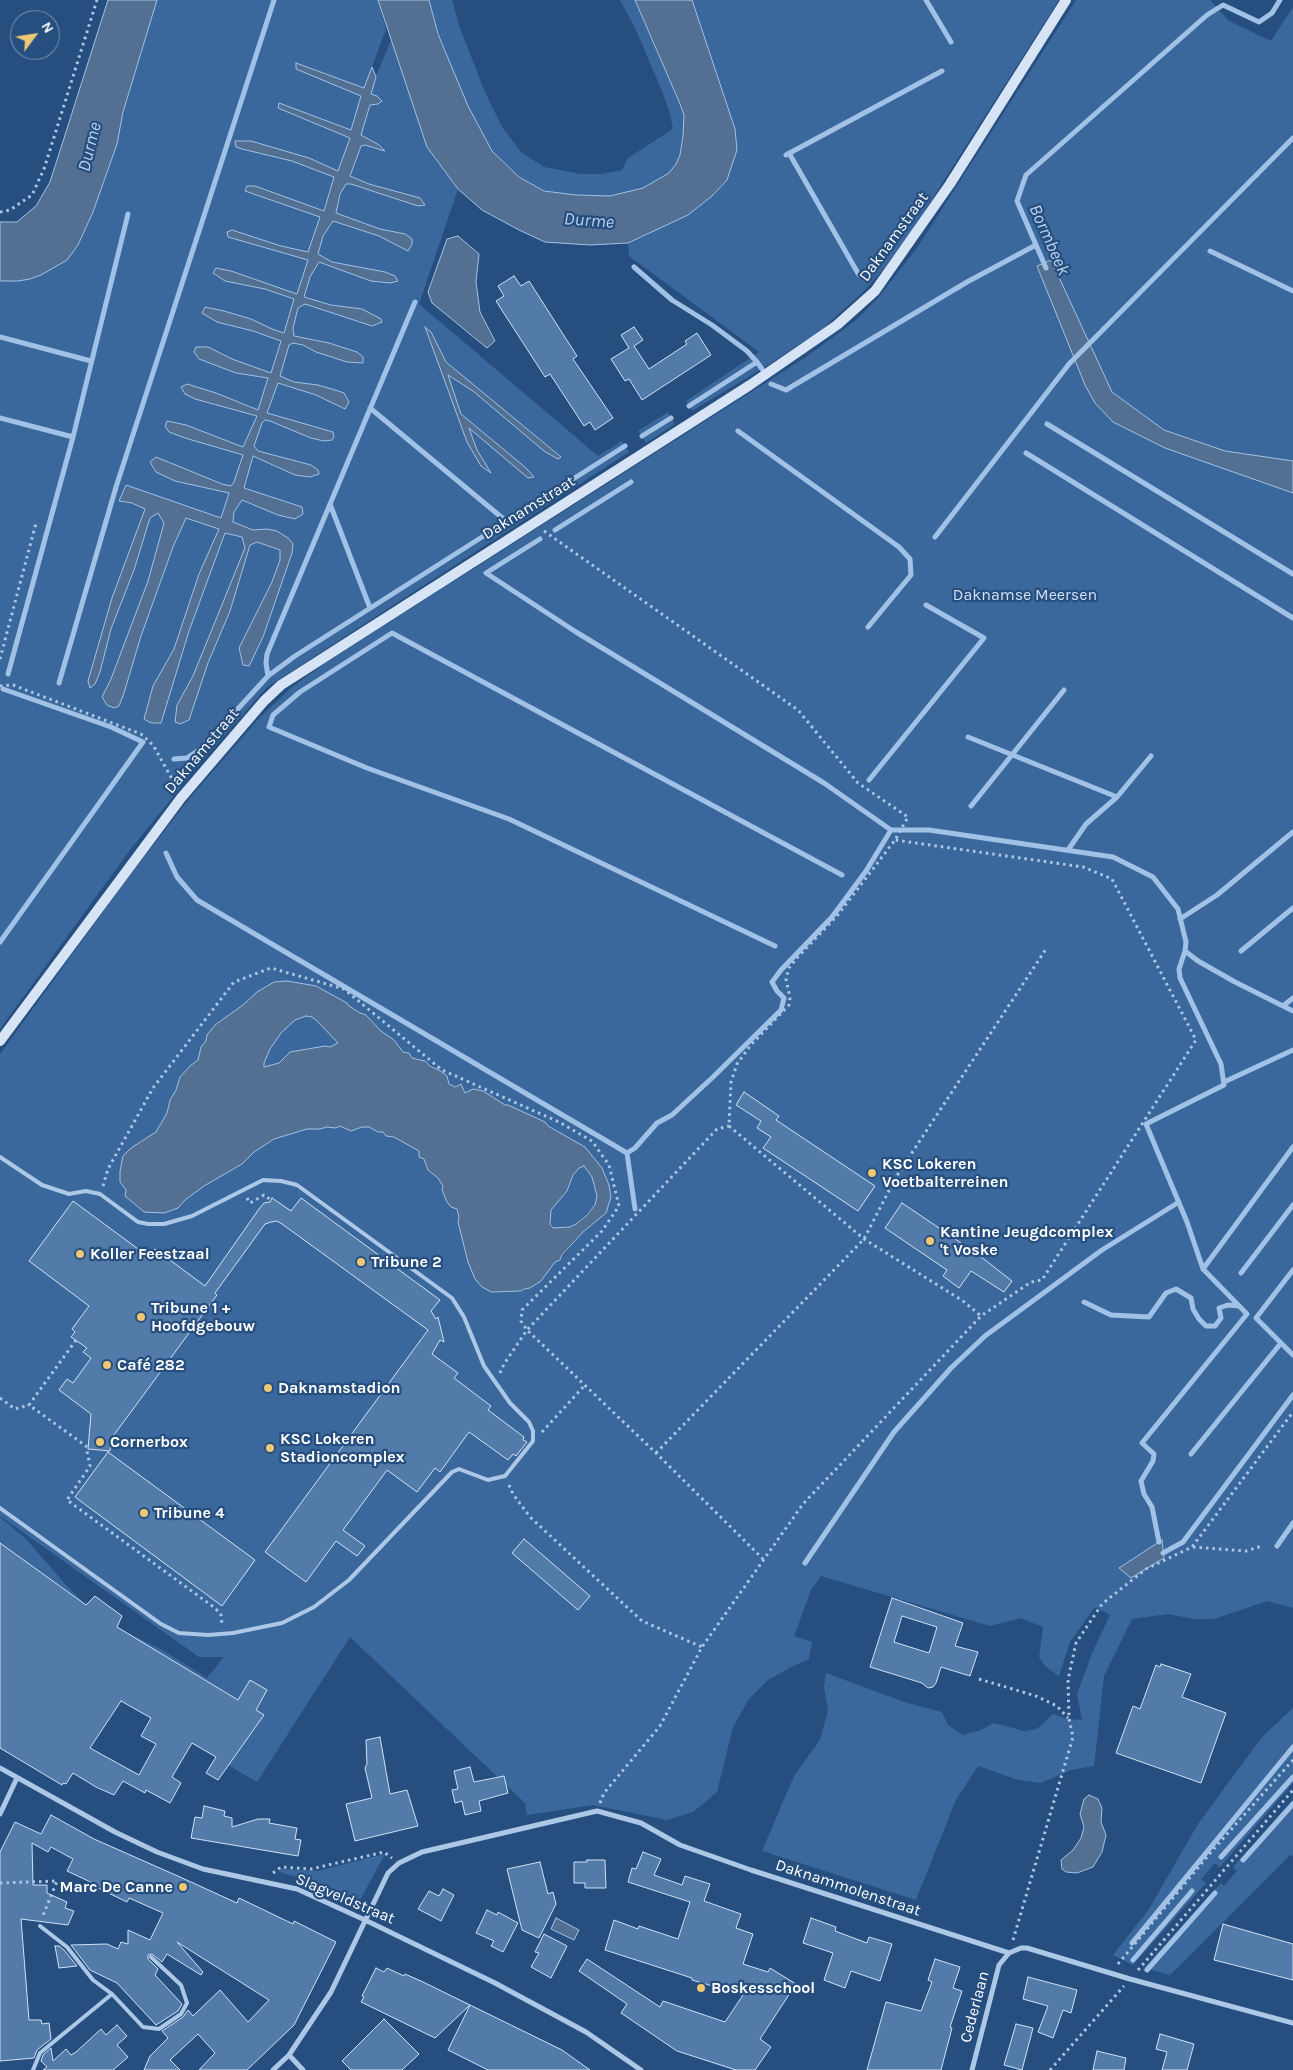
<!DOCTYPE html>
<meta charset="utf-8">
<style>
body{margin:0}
#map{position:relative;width:1293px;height:2070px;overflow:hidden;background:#264f7f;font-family:Karla,sans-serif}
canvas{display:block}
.north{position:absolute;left:10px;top:10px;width:50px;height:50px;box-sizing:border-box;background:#264f7f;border:1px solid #7d95b2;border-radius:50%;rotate:59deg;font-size:14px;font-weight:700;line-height:20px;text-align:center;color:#fff}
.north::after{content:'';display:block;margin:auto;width:18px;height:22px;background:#eec872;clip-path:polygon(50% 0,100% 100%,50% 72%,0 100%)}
</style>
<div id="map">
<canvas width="1293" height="2070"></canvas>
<div class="north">N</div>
</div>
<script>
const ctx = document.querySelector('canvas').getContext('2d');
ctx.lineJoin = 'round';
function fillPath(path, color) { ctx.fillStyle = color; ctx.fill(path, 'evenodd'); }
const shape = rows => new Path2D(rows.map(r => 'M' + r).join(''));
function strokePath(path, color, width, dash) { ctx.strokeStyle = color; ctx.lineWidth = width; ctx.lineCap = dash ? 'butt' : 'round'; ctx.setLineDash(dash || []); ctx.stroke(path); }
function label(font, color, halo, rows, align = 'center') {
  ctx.font = font + ' Karla,sans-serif'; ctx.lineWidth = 4.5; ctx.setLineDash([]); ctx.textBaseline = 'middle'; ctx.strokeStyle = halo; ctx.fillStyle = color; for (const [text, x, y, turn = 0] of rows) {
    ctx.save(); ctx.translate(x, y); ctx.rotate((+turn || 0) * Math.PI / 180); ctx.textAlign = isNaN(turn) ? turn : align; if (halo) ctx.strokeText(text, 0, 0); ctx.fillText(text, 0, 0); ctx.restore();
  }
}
fillPath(shape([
 [157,0,378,0,386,29,372,67,376,76,391,40,427,147,458,189,419,304,598,456,622,441,629,452,266,688,193,772,130,850,0,1029,0,281,3,282,78,245,93,212,117,144,123,112],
 [429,0,452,0,460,28,484,90,502,127,521,152,544,167,581,174,602,174,622,170,628,158,673,129,670,114,662,91,636,30,620,0,635,0,684,115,683,136,680,155,676,164,669,173,643,188,610,196,576,195,544,191,520,177,492,151,468,106,438,34],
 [692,0,1059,0,911,232,881,272,862,293,822,329,770,364,692,411,686,401,759,352,629,256,628,243,653,230,727,180,737,150,735,129],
 [1076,0,1210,0,1229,21,1271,41,1293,7,1293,1608,1267,1601,1214,1619,1194,1619,1168,1614,1132,1619,1104,1676,1094,1766,1071,1770,1041,1783,1018,1780,978,1766,956,1800,916,1900,762,1851,794,1776,820,1740,828,1710,824,1687,826,1673,904,1702,942,1712,948,1725,963,1735,981,1730,994,1723,1024,1731,1037,1729,1053,1714,1067,1719,1082,1720,1077,1694,1093,1651,1110,1615,1095,1607,1070,1642,1059,1676,1046,1667,1039,1657,1043,1627,1021,1618,990,1626,821,1576,811,1590,794,1636,812,1642,809,1659,793,1666,768,1680,749,1699,733,1727,717,1792,693,1812,667,1820,593,1805,527,1815,525,1803,350,1637,257,1782,228,1765,263,1715,116,1627,164,1651,207,1678,224,1657,199,1657,0,1516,0,1054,124,883,189,799,260,717,292,687,327,662,806,357,855,321,877,299,917,248],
 [287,981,316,986,347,1003,349,1006,360,1013,367,1015,381,1031,394,1040,403,1052,412,1059,418,1058,437,1068,444,1074,449,1084,455,1087,459,1084,465,1093,483,1091,505,1105,508,1105,545,1122,548,1126,585,1147,604,1215,583,1232,558,1262,555,1262,541,1281,519,1292,491,1292,475,1279,466,1252,457,1209,443,1190,443,1186,438,1178,431,1173,419,1151,394,1137,386,1136,383,1132,378,1132,369,1127,362,1127,349,1130,340,1126,307,1129,274,1139,254,1152,242,1164,204,1186,185,1200,178,1208,164,1213,144,1212,125,1196,126,1190,120,1182,131,1148,156,1132,167,1113,170,1100,176,1090,180,1077,190,1066,198,1060,201,1047,206,1041,207,1035,215,1025,243,1005,257,992,274,982],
 [1162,1541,1164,1558,1131,1578],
 [668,412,675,424,646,443,638,431],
 [306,1016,312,1017,317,1021,338,1043,330,1047,290,1052,279,1063,264,1067,264,1063,270,1049,281,1033,295,1020],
 [584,1166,592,1177,597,1196,595,1205,576,1224,570,1227,553,1228,549,1217,551,1210,567,1191,573,1175,579,1168],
 [0,1517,26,1539,67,1586,86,1605,0,1543],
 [1293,1708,1293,1783,1220,1867,1215,1863,1201,1879,1206,1883,1133,1965,1113,1955,1149,1909,1198,1824,1262,1737],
 [1293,1799,1293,1856,1290,1855,1170,1975,1144,1968,1221,1883,1224,1886,1237,1871,1233,1867],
 [385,1854,359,1902,322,1884,279,1872,280,1869,317,1871]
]), '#3b689c');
const water = shape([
 [108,0,157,0,123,112,117,144,93,212,78,245,67,260,41,275,30,279,18,281,0,281,0,222,17,222,36,206,50,182,108,0],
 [378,0,429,0,438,34,468,106,492,151,519,177,544,191,576,195,610,196,643,188,669,173,676,164,680,155,683,136,684,115,680,104,635,0,692,0,735,129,737,150,727,180,712,196,688,215,628,243,590,245,545,242,519,230,482,210,458,189,427,147,378,0],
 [296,63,364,88,372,67,376,77,371,94,377,96,382,101,378,104,370,105,361,135,379,145,385,151,365,145,361,146,350,176,369,184,420,198,425,205,418,206,351,184,346,184,340,194,336,213,380,229,405,234,412,239,412,244,408,251,379,236,333,221,323,236,318,254,332,262,385,272,395,276,398,281,390,283,371,281,319,262,310,277,304,297,331,305,362,309,381,319,382,322,372,326,305,304,298,308,293,328,294,336,329,343,357,352,363,357,363,363,347,362,316,352,303,345,293,343,289,345,280,376,294,382,318,385,335,390,344,393,349,402,345,409,316,395,278,383,267,413,333,432,334,437,332,440,324,441,311,438,270,421,265,420,262,423,254,446,258,451,311,465,318,470,319,474,310,477,295,475,253,456,244,488,302,507,303,514,295,519,278,515,242,500,234,512,233,522,253,530,267,529,277,531,288,538,293,544,292,553,263,637,249,666,243,665,239,648,272,582,280,560,280,550,257,542,250,545,230,611,208,663,189,720,180,724,175,722,177,705,193,676,245,548,242,537,225,533,189,631,161,723,151,723,144,719,153,686,174,649,199,574,219,529,186,518,173,547,141,636,124,693,119,706,114,708,107,705,102,697,111,679,148,581,164,523,158,513,150,518,134,570,111,629,100,672,95,684,90,688,88,681,112,598,145,509,132,503,119,501,126,485,221,518,229,493,175,481,156,472,150,462,156,457,222,484,231,486,234,482,243,455,185,438,169,432,165,426,167,421,186,425,243,447,257,416,195,399,185,394,181,387,187,384,216,393,258,410,268,378,236,373,199,359,194,352,196,347,208,347,232,359,271,373,281,341,253,331,217,322,202,313,205,307,224,311,251,319,272,329,284,333,294,299,265,289,225,281,213,273,216,268,231,271,297,294,308,260,228,237,227,232,232,230,281,246,308,252,320,217,245,191,247,186,255,186,324,211,334,177,292,161,242,149,236,147,235,141,251,141,309,158,338,171,350,138,278,108,279,103,351,130,361,96,296,69,296,63],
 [458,236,479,254,476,282,480,312,495,341,487,348,432,303,428,292,447,239,458,236],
 [1051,260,1112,392,1164,430,1225,451,1293,461,1293,493,1165,448,1113,422,1095,403,1085,385,1037,266,1051,260],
 [425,327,431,332,446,362,561,457,558,459,544,451,473,391,448,375,461,414,526,468,534,477,528,478,469,428,477,450,491,473,481,466,467,442,425,327],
 [287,981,316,986,347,1003,349,1006,360,1013,366,1015,381,1031,394,1040,403,1052,409,1053,412,1058,425,1061,430,1066,439,1070,447,1076,449,1084,455,1087,461,1084,465,1093,473,1089,483,1091,505,1105,508,1105,545,1122,548,1126,585,1147,602,1168,609,1185,611,1197,606,1213,583,1232,562,1255,560,1260,555,1262,541,1281,530,1288,524,1289,521,1291,491,1292,482,1287,475,1279,468,1262,458,1222,459,1217,457,1209,451,1207,447,1202,442,1190,443,1186,438,1178,428,1170,424,1159,419,1157,419,1151,394,1137,386,1136,383,1132,378,1132,369,1127,362,1127,351,1131,340,1126,336,1128,327,1127,320,1129,307,1129,274,1139,254,1152,242,1164,204,1186,185,1200,178,1208,164,1213,144,1212,125,1196,126,1190,120,1182,120,1171,123,1156,131,1148,156,1132,167,1113,170,1100,176,1090,180,1077,190,1066,198,1060,201,1047,206,1041,207,1035,215,1025,243,1005,257,992,274,982,287,981],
 [306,1016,312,1017,317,1021,338,1043,330,1047,325,1046,290,1052,279,1063,264,1067,264,1063,270,1049,281,1033,295,1020,306,1016],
 [584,1166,592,1177,597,1196,595,1205,587,1215,576,1224,570,1227,553,1228,550,1224,551,1210,567,1191,573,1175,579,1168,584,1166],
 [1162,1540,1164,1558,1131,1578,1119,1568,1162,1540],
 [1089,1795,1098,1799,1102,1808,1101,1822,1106,1835,1102,1852,1093,1867,1077,1873,1066,1872,1062,1869,1061,1860,1073,1850,1081,1838,1084,1827,1080,1814,1084,1799,1089,1795],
 [556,1918,579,1930,574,1940,551,1929,556,1918]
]);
fillPath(water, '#537093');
strokePath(water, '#a1c2e6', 1);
strokePath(shape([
 [926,0,951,42],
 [789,153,859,275],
 [786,155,942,71],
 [1210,251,1293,291],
 [634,267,672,300,712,325,747,351,757,362],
 [1046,268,1017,201,1026,175,1207,15,1223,5,1259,22,1272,13,1280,0],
 [0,337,91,361],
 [771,384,786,390,967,282,1036,245],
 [689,406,757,362,762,369],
 [370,408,506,521],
 [0,418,73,437,8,674],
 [1047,424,1293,574],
 [738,431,899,547,910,559,911,575,868,627],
 [642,436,671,418],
 [73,437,128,214],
 [1026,453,1293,618],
 [330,504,370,608],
 [555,530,631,482],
 [935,537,1069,364,1293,138],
 [540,539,486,573,576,632,824,783,891,830],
 [268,676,266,663,267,654,415,302],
 [59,683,116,487,274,0],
 [968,737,1117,797],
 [174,759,187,758,202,748,268,676,295,656,625,446],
 [869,780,984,638,926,605],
 [971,806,1064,690],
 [1068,850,1086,824,1117,797,1151,756],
 [166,853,177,877,197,900,627,1153],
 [1180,919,1217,895,1293,832],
 [0,942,143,742,111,727,3,689],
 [775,946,509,819,367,768,269,727,273,715,300,692,392,633,842,875],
 [1185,951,1198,961,1235,982,1293,1011],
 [1241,951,1293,908],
 [1283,1006,1293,998],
 [1224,1082,1293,1050],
 [635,1209,627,1153,635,1148,657,1123,672,1115,713,1077,781,1010,784,998,777,991,772,982,781,970,832,917,866,871,891,830,929,830,1113,857,1153,877,1178,909,1186,942,1185,951,1179,969,1180,978,1221,1064,1224,1085,1146,1124,1187,1222,1203,1269,1247,1314,1142,1443,1154,1454,1153,1461,1141,1481,1144,1494,1152,1507,1159,1542],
 [1203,1269,1293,1147],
 [1293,1270,1256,1318,1293,1355],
 [1241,1273,1293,1205],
 [1084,1302,1111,1315,1149,1317,1166,1293,1176,1289,1191,1298,1193,1309,1199,1319,1206,1326,1215,1326,1221,1318,1219,1308,1228,1305,1239,1306],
 [1191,1454,1281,1343],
 [1277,1546,1293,1523],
 [1163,1553,1183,1542,1293,1395],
 [805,1563,894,1432,951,1368,985,1336,1102,1250,1179,1202],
 [1221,1857,1293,1777],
 [1243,1860,1293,1804],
 [1132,1943,1293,1747],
 [1133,1960,1192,1891],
 [1147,1970,1215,1893]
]), '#a1c2e6', 5);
const building = shape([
 [514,276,521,286,529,281,577,356,573,359,613,418,595,430,590,422,584,426,550,374,545,377,496,301,504,296,498,286,514,276],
 [634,327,643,340,634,346,649,369,687,344,685,341,697,333,711,355,642,400,629,379,625,381,611,359,629,348,621,335,634,327],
 [744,1092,779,1116,776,1120,875,1186,858,1211,763,1148,771,1137,757,1128,761,1121,736,1105,744,1092],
 [272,1198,291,1211,301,1198,440,1300,431,1311,436,1319,438,1317,444,1342,440,1340,432,1354,458,1373,454,1378,491,1406,488,1410,524,1437,523,1440,527,1442,516,1456,513,1454,508,1460,469,1432,440,1472,435,1468,417,1492,387,1470,343,1530,365,1546,357,1556,336,1541,306,1582,265,1552,428,1330,282,1224,277,1221,271,1222,265,1224,215,1293,217,1295,111,1439,110,1451,88,1449,91,1414,59,1390,67,1379,73,1383,91,1358,83,1352,87,1348,71,1337,75,1332,72,1329,89,1306,29,1261,73,1201,149,1257,155,1249,205,1286,259,1209,264,1203,270,1202,272,1198],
 [902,1203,976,1253,1012,1281,1004,1292,971,1271,959,1288,943,1276,947,1270,885,1228,902,1203],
 [108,1452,255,1560,222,1606,75,1497,108,1452],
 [524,1539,590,1596,578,1610,512,1553,524,1539],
 [0,1543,86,1605,95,1596,122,1616,117,1627,238,1700,250,1680,267,1690,256,1710,264,1715,218,1780,206,1773,216,1757,192,1743,172,1777,181,1783,170,1803,146,1790,145,1793,123,1781,114,1795,96,1787,73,1773,66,1784,63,1783,62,1785,0,1748,0,1543],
 [121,1701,151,1718,141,1736,156,1744,139,1775,90,1748,121,1701],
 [892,1598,963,1623,955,1646,978,1652,970,1676,941,1667,936,1683,933,1687,928,1688,922,1683,870,1667,892,1598],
 [902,1616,937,1627,929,1653,894,1642,902,1616],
 [1161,1664,1191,1674,1182,1697,1226,1713,1201,1783,1116,1753,1133,1706,1140,1709,1156,1665,1160,1667,1161,1664],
 [380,1737,390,1794,407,1790,418,1826,355,1841,346,1804,372,1798,365,1768,367,1764,366,1740,380,1737],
 [470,1767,474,1782,504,1776,508,1793,479,1801,481,1811,465,1815,462,1801,455,1803,452,1790,458,1789,454,1771,470,1767],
 [204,1806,225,1811,224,1816,232,1818,232,1827,258,1819,270,1819,269,1823,297,1828,295,1839,301,1840,298,1856,191,1838,195,1817,202,1818,204,1806],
 [51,1815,94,1839,180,1877,237,1903,239,1898,293,1924,294,1921,336,1942,294,2025,247,2070,199,2070,215,2053,198,2034,170,2060,180,2070,144,2070,150,2056,168,2038,162,2031,183,2017,188,2010,193,2016,220,1990,248,2022,269,2000,177,1942,203,1972,201,1975,167,1954,162,1962,152,1954,148,1955,148,1959,158,1969,155,1975,182,2004,178,2011,156,2025,117,1983,90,1970,71,1945,107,1944,118,1949,121,1942,128,1944,128,1930,150,1940,163,1913,129,1898,127,1902,96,1887,97,1885,67,1871,73,1859,51,1847,48,1852,32,1843,33,1885,47,1885,47,1893,67,1902,65,1908,74,1911,68,1925,21,1919,29,2020,41,2020,42,2024,49,2023,51,2039,37,2050,34,2058,0,2061,0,1852,15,1822,41,1834,51,1815],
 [643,1852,661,1859,654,1875,682,1885,685,1876,710,1884,704,1901,741,1914,736,1928,753,1934,743,1964,768,1972,770,1968,796,1984,760,2039,771,2047,755,2070,736,2070,677,2051,621,2013,627,2004,579,1971,587,1959,660,2007,663,2001,725,2022,743,1995,692,1980,692,1978,605,1950,614,1920,638,1929,639,1926,678,1939,690,1902,628,1882,632,1868,636,1869,643,1852],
 [587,1860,605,1860,606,1888,585,1888,585,1883,574,1883,574,1862,587,1862,587,1860],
 [540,1862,548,1894,553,1892,556,1904,539,1938,522,1930,507,1869,540,1862],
 [443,1889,454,1895,441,1921,418,1909,429,1891,439,1896,443,1889],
 [487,1910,497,1915,498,1912,518,1923,503,1952,491,1946,494,1941,476,1933,487,1910],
 [811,1918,836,1927,835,1931,867,1943,869,1937,892,1944,880,1981,851,1971,845,1988,824,1980,833,1953,803,1943,811,1918],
 [1223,1924,1293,1944,1293,1980,1214,1960,1223,1924],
 [544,1934,567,1946,551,1978,531,1967,539,1953,535,1952,544,1934],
 [55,1946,59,1946,64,1950,77,1966,59,1968,55,1946],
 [935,1959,960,1967,953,1988,962,1991,950,2027,952,2028,941,2070,867,2070,886,2002,921,2011,932,1982,928,1980,935,1959],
 [376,1968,384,1972,387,1968,404,1976,405,1974,421,1981,562,2050,590,2070,488,2070,448,2050,470,2005,435,2038,361,2002,364,1997,362,1996,376,1968],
 [1028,1977,1077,1990,1071,2013,1063,2010,1053,2038,1038,2032,1048,2006,1023,1999,1028,1977],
 [384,2019,419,2054,402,2070,351,2070,342,2061,384,2019],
 [1016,2024,1033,2028,1022,2070,1004,2065,1016,2024],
 [117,2025,127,2036,117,2045,128,2057,113,2070,43,2070,47,2067,41,2061,43,2055,51,2048,53,2061,66,2049,71,2055,76,2052,101,2029,106,2035,117,2025],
 [1160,2034,1194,2044,1187,2070,1162,2070,1167,2052,1156,2049,1160,2034],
 [1097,2051,1126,2058,1124,2070,1093,2070,1097,2051]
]);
fillPath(building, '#537baa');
strokePath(building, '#d0e1f5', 1);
strokePath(shape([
 [0,212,10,210,32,195,44,169,97,0],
 [544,531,798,710,858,783,908,817,895,840,837,916,796,959,789,968,786,979,790,998,789,1005,750,1046,737,1064,731,1082,729,1126],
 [0,659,36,523],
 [0,686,13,685,141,734,153,745,176,786],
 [729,1126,864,1239,963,1301,981,1316],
 [103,1186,108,1169,153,1088,234,982,271,968,344,989,442,1070,559,1122,592,1141,609,1165,619,1206,602,1231,522,1310,521,1321,527,1330,656,1453,763,1559],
 [247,1198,250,1203,264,1195,271,1200],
 [76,1340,29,1405,86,1446,90,1466,67,1500,215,1608,221,1615,222,1625],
 [500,1373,504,1364,527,1330,717,1129,729,1126],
 [0,1398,15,1409,29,1405],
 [542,1432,585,1385],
 [656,1453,864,1239,896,1177,1046,949],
 [509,1485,513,1494,530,1517,642,1621,702,1647],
 [1193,1547,1246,1551,1262,1546],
 [979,1679,1036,1696,1057,1706,1068,1718],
 [600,1803,604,1793,660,1726,702,1647,803,1504,981,1316,1031,1282,1042,1280,1196,1040,1112,879,1083,867,895,840],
 [273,1873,281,1867,311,1869,384,1852,392,1858],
 [0,1883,57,1881,42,1918],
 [1013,1940,1073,1737,1069,1719,1068,1680,1076,1643,1102,1604,1146,1569,1192,1547,1293,1412],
 [1118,1964,1212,1851,1293,1760],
 [1138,1970,1293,1790],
 [1050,2070,1124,1986]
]), '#adc7e6', 3, [2.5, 4]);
strokePath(shape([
 [0,1157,42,1185,69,1194,86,1191,100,1194,138,1222,148,1224,164,1224,192,1216,263,1180,281,1181,297,1185,452,1298,464,1317,484,1366,510,1403,529,1422,533,1431,533,1441,505,1476,488,1480,459,1469,452,1472,349,1580,314,1607,282,1623,233,1633,208,1635,179,1633,161,1624,0,1508],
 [40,1926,67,1947,93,1980,112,1994],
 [33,2070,40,2053,112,1994,143,2027,159,2029,181,2014,187,2003,181,1985,151,1957]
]), '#adc7e6', 4);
strokePath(shape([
 [0,1768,115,1832,157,1852,203,1869,297,1889,365,1920,495,1983,586,2032,641,2070],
 [0,1814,17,1778],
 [289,2055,303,2070],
 [273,2070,289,2055,331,1992,388,1873,399,1863,422,1852,597,1811,641,1823,680,1845,751,1870,1009,1953],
 [972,2070,999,1965,1009,1953,1021,1948,1027,1948,1130,1979,1293,2023]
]), '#adc7e6', 5);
strokePath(shape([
 [0,1041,181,798,264,701,281,685,750,385,837,325,875,291,950,184,1066,0]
]), '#d6e4f5', 10);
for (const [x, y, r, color] of [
 [872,1173,5,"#eec872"],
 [930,1241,5,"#eec872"],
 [80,1254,5,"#eec872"],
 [361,1262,5,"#eec872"],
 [141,1317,5,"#eec872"],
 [107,1365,5,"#eec872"],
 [268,1388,5,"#eec872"],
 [100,1442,5,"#eec872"],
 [270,1448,5,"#eec872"],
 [144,1513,5,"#eec872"],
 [183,1887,5,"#eec872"],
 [701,1988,5,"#eec872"]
]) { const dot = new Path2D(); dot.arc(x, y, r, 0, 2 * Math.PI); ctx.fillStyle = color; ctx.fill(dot); strokePath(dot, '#264f7f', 2); }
label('16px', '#fff', '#264f7f', [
 ["Daknamstraat",894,237,-54],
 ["Daknamstraat",529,508,-32],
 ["Daknamstraat",202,751,-50],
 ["Daknammolenstraat",848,1888,18],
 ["Slagveldstraat",345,1899,23],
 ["Cederlaan",975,2007,-75]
]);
label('16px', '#d0e1f5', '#264f7f', [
 ["Daknamse Meersen",1025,595]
]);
label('bold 16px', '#fff', '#264f7f', [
 ["KSC Lokeren",882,1164],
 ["Voetbalterreinen",882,1182],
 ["Kantine Jeugdcomplex",940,1232],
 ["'t Voske",940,1250],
 ["Koller Feestzaal",90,1254],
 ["Tribune 2",371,1262],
 ["Tribune 1 +",151,1308],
 ["Hoofdgebouw",151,1326],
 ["Café 282",117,1365],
 ["Daknamstadion",278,1388],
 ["KSC Lokeren",280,1439],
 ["Stadioncomplex",280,1457],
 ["Cornerbox",110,1442],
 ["Tribune 4",154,1513],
 ["Marc De Canne",173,1887,"right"],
 ["Boskesschool",711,1988]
], 'left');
label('italic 18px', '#b8d1ed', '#264f7f', [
 ["Durme",90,147,-76],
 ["Durme",589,221,4],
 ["Bormbeek",1049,240,66]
]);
</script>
